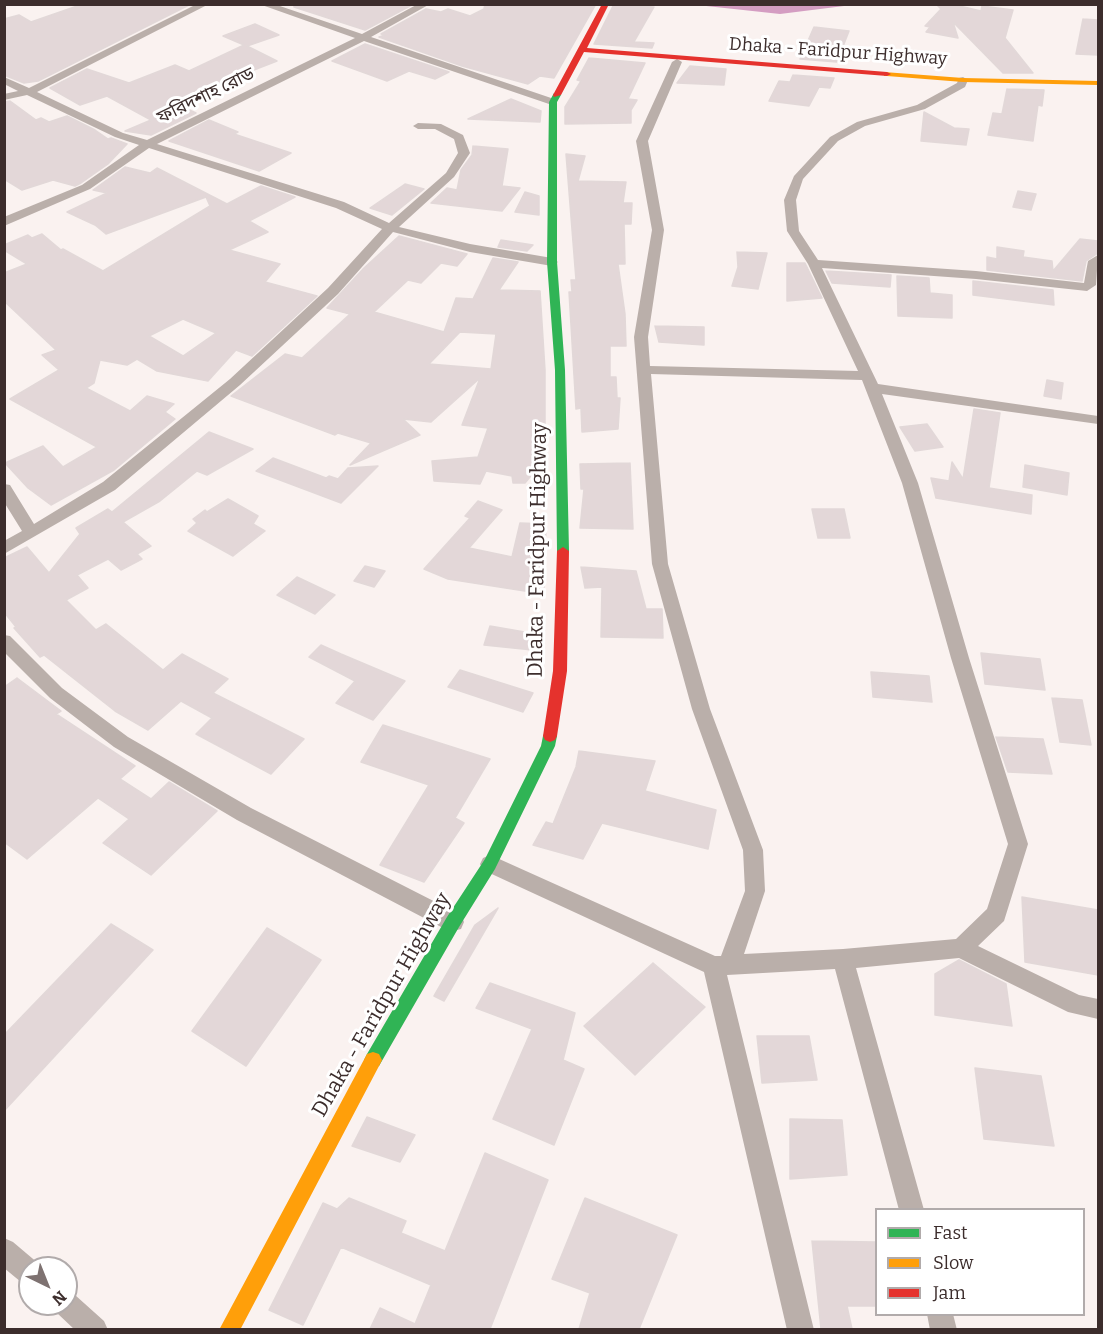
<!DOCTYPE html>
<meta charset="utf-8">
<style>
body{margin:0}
#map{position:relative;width:1103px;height:1334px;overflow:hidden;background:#faf2f0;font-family:Bitter,serif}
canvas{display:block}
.frame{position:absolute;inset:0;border:6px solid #3c2d2c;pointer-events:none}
.legend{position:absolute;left:875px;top:1208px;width:210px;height:108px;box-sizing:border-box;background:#fff;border:2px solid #b1abab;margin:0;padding:8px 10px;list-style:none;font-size:18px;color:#3c2d2c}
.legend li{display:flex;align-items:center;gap:12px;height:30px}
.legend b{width:30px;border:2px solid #b1abab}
.north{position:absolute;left:18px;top:1256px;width:60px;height:60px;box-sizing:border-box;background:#fff;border:2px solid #b1abab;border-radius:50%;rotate:137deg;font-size:16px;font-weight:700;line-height:24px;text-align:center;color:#3c2d2c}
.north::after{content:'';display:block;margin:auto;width:21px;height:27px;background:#7e7271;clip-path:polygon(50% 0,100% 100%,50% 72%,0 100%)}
</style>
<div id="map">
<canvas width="1103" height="1334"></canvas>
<div class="frame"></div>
<ul class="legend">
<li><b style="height:8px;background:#30b455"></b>Fast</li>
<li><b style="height:8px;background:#ff9f0a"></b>Slow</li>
<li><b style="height:8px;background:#e5322d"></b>Jam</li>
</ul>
<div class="north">N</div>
</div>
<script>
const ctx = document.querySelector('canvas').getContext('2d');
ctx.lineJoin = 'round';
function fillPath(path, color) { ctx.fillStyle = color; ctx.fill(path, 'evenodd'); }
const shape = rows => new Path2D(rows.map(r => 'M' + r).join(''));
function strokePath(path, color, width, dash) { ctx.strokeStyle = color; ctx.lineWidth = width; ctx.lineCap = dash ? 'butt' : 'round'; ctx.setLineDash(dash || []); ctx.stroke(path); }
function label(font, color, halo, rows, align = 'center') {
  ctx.font = font + ' Bitter,"Noto Sans Bengali",serif'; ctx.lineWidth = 6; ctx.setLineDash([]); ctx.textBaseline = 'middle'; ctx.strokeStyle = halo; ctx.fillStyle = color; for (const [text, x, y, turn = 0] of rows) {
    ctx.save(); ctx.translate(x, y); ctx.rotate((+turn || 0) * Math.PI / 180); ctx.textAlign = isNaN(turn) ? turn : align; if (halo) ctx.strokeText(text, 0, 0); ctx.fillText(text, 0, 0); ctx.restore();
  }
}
fillPath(shape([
 [697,5,852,5,780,14]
]), '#d49dc2');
const building = shape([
 [83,4,191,4,38,81,24,83,4,75,4,19,19,15,31,22,83,4],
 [294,4,406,4,410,6,365,30,294,7,294,4],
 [485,4,596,4,554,78,540,76,528,84,462,66,379,37,385,35,381,34,426,9,441,12,448,9,470,16,484,9,485,4],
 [614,4,654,7,634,42,654,43,652,48,594,44,614,4],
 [936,4,951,4,981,11,982,6,1013,10,1005,38,1033,73,1003,73,953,22,958,38,926,32,930,27,925,26,941,9,936,4],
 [1083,19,1098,20,1098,55,1076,54,1083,19],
 [255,24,279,35,247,46,277,61,172,102,196,113,151,135,125,131,151,120,107,96,80,105,50,88,87,69,129,83,175,65,189,71,244,45,223,36,255,24],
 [814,27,849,31,837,62,800,59,814,27],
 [365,44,449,72,435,79,409,71,387,81,332,61,365,44],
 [589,58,645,63,628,99,637,100,631,110,631,123,565,124,565,107,581,81,577,80,589,58],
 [690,66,726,69,724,85,677,83,690,66],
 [793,75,834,78,830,88,819,87,809,106,769,101,779,81,790,82,793,75],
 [1007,89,1044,90,1042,106,1038,105,1033,141,988,135,993,113,1002,114,1007,89],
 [511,99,541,111,540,122,468,119,511,99],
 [10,101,36,120,41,118,49,122,67,116,95,130,108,139,111,138,127,144,108,164,81,183,75,186,53,180,22,190,4,179,4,102,10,101],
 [924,112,954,128,969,129,966,145,921,141,924,112],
 [209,120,238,132,234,134,291,153,259,171,169,141,209,120],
 [473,146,508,149,502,186,520,188,502,211,431,203,447,188,457,190,461,170,472,155,473,146],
 [566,154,585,156,578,181,626,182,623,203,632,203,631,224,624,224,625,264,618,264,625,314,626,346,610,346,610,377,616,377,617,398,620,398,618,429,582,432,581,408,576,409,569,292,572,292,571,280,576,280,566,154],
 [125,167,150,173,157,168,227,204,261,186,295,197,249,221,268,232,229,250,280,264,265,282,317,296,252,356,236,350,208,381,157,371,137,359,127,365,100,360,94,383,86,388,130,411,147,396,174,404,165,412,175,419,114,470,51,505,28,488,5,463,43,446,63,467,97,447,10,399,59,370,42,355,56,350,4,301,4,273,27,264,4,250,4,245,28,235,32,238,42,234,61,250,63,249,103,271,210,206,206,197,106,234,95,225,67,212,107,193,93,190,125,167],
 [183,319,216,333,183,356,149,336,183,319],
 [405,184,424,189,392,215,370,208,405,184],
 [1018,191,1036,194,1031,210,1013,207,1018,191],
 [525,192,539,196,539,215,515,212,525,192],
 [399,236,467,254,457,266,441,263,421,283,408,280,374,312,444,332,456,298,473,299,493,258,518,262,499,290,540,291,545,370,545,459,525,483,513,483,512,476,486,471,480,484,434,481,432,461,478,457,488,428,462,425,480,378,431,422,403,419,420,435,350,465,371,443,338,433,335,435,231,396,285,354,302,358,350,314,327,308,364,268,399,236],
 [460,332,496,334,491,369,429,364,460,332],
 [1080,239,1098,241,1098,253,1086,261,1082,281,987,270,987,257,997,259,997,247,1024,251,1023,257,1052,261,1053,271,1080,239],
 [501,240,533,245,527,251,498,247,501,240],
 [737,252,767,253,758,289,732,286,738,267,737,252],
 [787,263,805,263,822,298,787,301,787,263],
 [826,271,891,275,890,287,832,283,826,271],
 [897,276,929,278,930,293,952,295,952,318,898,316,897,276],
 [973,281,1053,290,1054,305,973,295,973,281],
 [655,326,704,327,704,345,659,342,655,326],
 [1047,380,1063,383,1061,399,1044,396,1047,380],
 [974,409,1000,413,989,488,1032,495,1031,514,936,498,931,478,949,481,952,462,963,479,974,409],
 [927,424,943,447,915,451,900,427,927,424],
 [209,432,253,449,207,475,197,471,160,501,123,522,151,546,137,554,142,559,121,570,108,559,77,575,88,588,66,600,96,630,106,624,163,670,182,654,228,679,213,693,304,739,271,774,196,734,212,718,181,701,148,730,115,711,44,655,40,657,14,628,16,627,4,612,4,558,27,547,49,573,80,534,76,528,108,509,112,512,209,432],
 [273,458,326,478,329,476,338,479,348,468,378,466,341,503,256,471,273,458],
 [630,463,633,529,580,528,584,489,581,489,580,464,630,463],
 [1025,465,1069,473,1067,495,1023,487,1025,465],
 [228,499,258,516,253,524,265,531,233,556,188,531,197,523,193,519,205,510,207,512,228,499],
 [478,501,502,510,469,548,512,557,520,523,546,524,544,594,448,579,424,569,470,518,465,516,478,501],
 [812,509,844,509,850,538,818,538,812,509],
 [365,566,385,571,374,587,354,581,365,566],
 [581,567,636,571,646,609,662,609,663,638,601,637,602,587,585,588,581,567],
 [297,577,335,595,315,614,277,595,297,577],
 [490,626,542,635,542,651,484,645,490,626],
 [321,645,341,654,405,681,373,720,336,703,355,681,309,657,321,645],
 [981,653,1040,659,1045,690,985,684,981,653],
 [460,670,533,693,523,712,448,687,460,670],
 [871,672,929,676,932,702,873,697,871,672],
 [17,678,61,711,56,714,135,766,120,779,151,799,169,782,217,811,151,875,103,843,129,819,98,798,27,859,4,842,4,687,17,678],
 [1052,698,1082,700,1091,745,1060,742,1052,698],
 [383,725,490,759,455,818,464,823,424,882,380,865,429,785,361,762,383,725],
 [996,737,1043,739,1052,774,1008,772,996,737],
 [579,751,655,761,645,791,716,810,708,849,602,823,583,859,533,845,546,822,553,824,576,767,579,751],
 [1022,897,1098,910,1098,975,1025,962,1022,897],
 [498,908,444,1001,434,996,475,925,498,908],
 [111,924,153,950,4,1111,4,1035,111,924],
 [267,928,321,960,246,1066,192,1031,267,928],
 [959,960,1006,984,1012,1026,935,1015,935,974,959,960],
 [653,963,705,1007,635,1075,584,1026,653,963],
 [490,983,575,1013,563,1060,584,1069,554,1145,493,1119,532,1029,476,1008,490,983],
 [757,1036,809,1036,817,1080,762,1083,757,1036],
 [975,1068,1041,1076,1054,1146,984,1139,975,1068],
 [367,1117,415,1135,400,1162,352,1146,367,1117],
 [790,1119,842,1120,847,1175,790,1179,790,1119],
 [485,1153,548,1180,490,1329,370,1329,380,1308,415,1324,431,1285,341,1247,303,1325,269,1310,323,1203,337,1209,349,1198,406,1221,401,1233,445,1251,485,1153],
 [585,1198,677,1235,639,1329,579,1329,590,1293,552,1279,585,1198],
 [812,1241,876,1242,876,1306,847,1306,852,1329,821,1329,812,1241]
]);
fillPath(building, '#e3d7d8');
strokePath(building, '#e2d8d8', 1.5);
fillPath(shape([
 [197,4,209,4,37,92,123,133,147,140,355,38,259,4,274,4,362,34,418,4,430,4,371,37,557,100,557,104,549,104,364,41,157,144,344,202,389,223,446,173,458,153,454,139,435,129,418,129,413,126,418,123,441,124,463,135,470,153,454,177,399,227,470,244,552,258,558,262,552,266,470,252,393,232,338,294,240,385,115,490,4,554,4,541,22,531,4,502,4,484,10,485,34,524,103,482,230,379,328,288,382,229,336,208,149,148,90,189,4,226,4,217,82,185,139,145,115,137,27,95,4,100,4,94,18,91,4,84,4,77,29,88,197,4],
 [677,59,682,62,648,141,664,230,648,337,650,366,858,371,808,264,787,231,784,200,794,176,830,137,857,122,917,105,957,83,959,78,963,77,968,80,965,87,925,109,865,126,838,141,803,179,796,200,799,231,818,260,976,271,1084,283,1088,261,1098,255,1096,285,1087,291,976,279,822,268,878,384,1098,416,1098,424,882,394,918,483,969,658,1028,844,1004,921,978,946,1079,995,1098,999,1098,1019,1068,1012,959,958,856,968,924,1210,899,1210,835,969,727,975,814,1330,787,1330,704,972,483,870,480,864,483,858,490,855,497,858,715,956,721,956,745,891,743,850,692,709,652,564,634,337,652,230,636,141,672,62,677,59],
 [651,374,862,380,902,483,951,658,1008,844,987,909,956,939,843,949,744,954,765,891,763,850,710,709,668,564,651,374],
 [4,635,10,636,62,688,128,737,251,808,461,915,464,922,461,929,453,931,445,929,237,820,114,747,50,698,4,652,4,635],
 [4,1238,13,1242,39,1264,41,1268,30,1268,30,1286,21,1282,4,1268,4,1238],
 [66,1291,75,1295,104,1321,108,1330,75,1330,57,1313,53,1304,66,1304,66,1291],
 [927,1314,953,1314,957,1330,930,1330,927,1314]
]), '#baafaa');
fillPath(shape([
 [554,93,561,95,557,102,557,262,565,370,569,551,563,555,557,551,555,370,547,262,549,102,554,93],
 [550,730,555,732,557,736,555,746,495,869,459,927,379,1066,373,1068,367,1066,364,1060,367,1054,447,917,485,859,541,746,543,736,545,732,550,730]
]), '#30b455');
fillPath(shape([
 [884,72,963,78,1098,81,1098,85,963,82,887,76,884,76,884,72],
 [373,1052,379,1054,382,1060,379,1066,240,1330,219,1330,367,1054,373,1052]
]), '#ff9f0a');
fillPath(shape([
 [602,4,609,4,587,48,887,72,891,74,887,76,584,52,561,95,554,97,553,95,602,4],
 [563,547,569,551,567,671,557,736,555,740,550,742,545,740,543,736,553,671,557,551,563,547]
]), '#e5322d');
label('18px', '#3c2d2c', '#fff', [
 ["Dhaka - Faridpur Highway",838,52,4],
 ["ফরিদশাহ রোড",206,96,-26]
]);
label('21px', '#3c2d2c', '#fff', [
 ["Dhaka - Faridpur Highway",538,550,-89],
 ["Dhaka - Faridpur Highway",382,1005,-60]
]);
</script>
